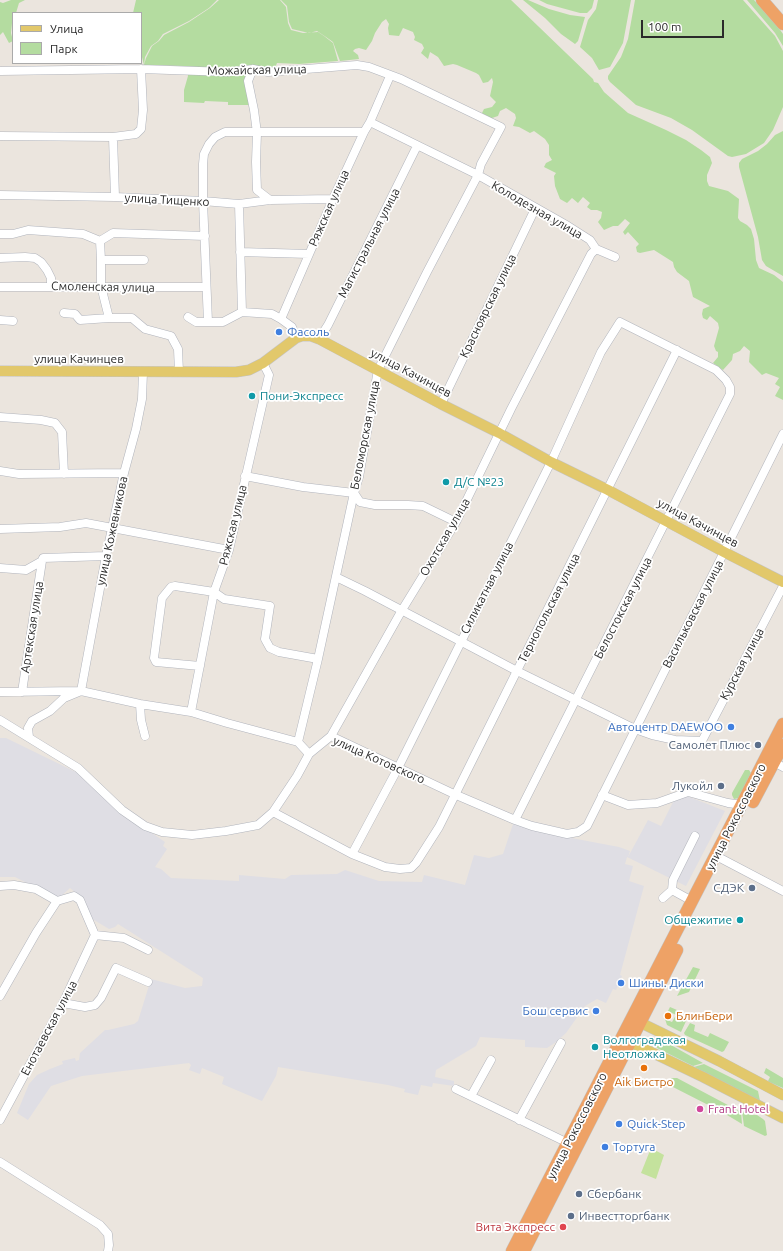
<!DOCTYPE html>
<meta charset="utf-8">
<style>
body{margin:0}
#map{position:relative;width:783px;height:1251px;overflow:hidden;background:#ebe5de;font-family:Ubuntu,sans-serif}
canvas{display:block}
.legend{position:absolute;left:12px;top:12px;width:130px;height:52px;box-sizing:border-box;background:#fff;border:1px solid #aaa;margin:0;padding:5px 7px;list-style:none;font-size:12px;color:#2a2a2a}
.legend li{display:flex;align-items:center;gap:8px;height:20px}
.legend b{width:20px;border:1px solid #aaa}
.scale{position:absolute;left:641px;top:20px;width:83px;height:18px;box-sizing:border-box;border:2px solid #2a2a2a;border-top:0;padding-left:5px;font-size:12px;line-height:14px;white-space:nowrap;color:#2a2a2a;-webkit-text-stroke:3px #fff;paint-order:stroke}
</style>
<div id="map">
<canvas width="783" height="1251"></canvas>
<ul class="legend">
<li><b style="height:5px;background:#e2c86b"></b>Улица</li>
<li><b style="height:11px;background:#b4dca0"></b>Парк</li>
</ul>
<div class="scale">100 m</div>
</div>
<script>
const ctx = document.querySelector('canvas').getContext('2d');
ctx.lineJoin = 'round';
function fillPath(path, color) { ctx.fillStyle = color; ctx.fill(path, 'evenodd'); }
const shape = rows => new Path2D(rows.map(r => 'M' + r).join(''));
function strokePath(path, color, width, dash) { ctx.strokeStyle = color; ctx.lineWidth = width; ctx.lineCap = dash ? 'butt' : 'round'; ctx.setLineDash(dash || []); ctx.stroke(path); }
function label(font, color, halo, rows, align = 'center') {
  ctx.font = font + ' Ubuntu,sans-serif'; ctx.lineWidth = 3.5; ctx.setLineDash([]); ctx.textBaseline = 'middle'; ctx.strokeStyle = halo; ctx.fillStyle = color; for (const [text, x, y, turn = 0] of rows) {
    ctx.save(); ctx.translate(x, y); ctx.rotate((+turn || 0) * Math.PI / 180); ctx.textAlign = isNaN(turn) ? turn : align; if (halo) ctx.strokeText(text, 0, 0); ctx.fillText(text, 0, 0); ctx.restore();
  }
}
fillPath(shape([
 [0,738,6,738,86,777,149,831,165,842,163,846,167,849,155,867,161,869,171,878,239,881,239,875,285,879,291,875,337,874,345,870,379,881,422,882,424,875,465,885,474,855,489,858,503,854,513,824,566,837,619,847,630,851,628,857,648,820,661,826,673,802,687,796,725,811,686,886,627,857,625,864,633,866,629,881,644,886,620,975,622,976,616,990,613,989,606,1003,597,999,585,1006,566,1033,556,1042,547,1048,525,1047,525,1040,480,1037,476,1046,436,1070,435,1077,454,1081,454,1086,433,1083,432,1087,421,1085,418,1095,404,1092,405,1089,388,1085,278,1067,276,1076,262,1101,222,1084,224,1077,202,1068,200,1074,189,1070,191,1065,189,1063,82,1076,51,1086,28,1120,17,1113,29,1084,37,1075,50,1069,63,1064,62,1061,75,1058,76,1061,79,1060,80,1053,105,1030,108,1030,134,1024,138,1021,151,979,185,988,202,986,203,978,118,924,115,927,109,929,89,917,85,901,70,888,58,899,15,877,0,877]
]), '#dfdee4');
fillPath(shape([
 [11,0,25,0,19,3,16,13,13,13,11,33,13,41,9,43,3,32,0,35,0,2,3,3],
 [136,0,217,0,209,8,189,21,163,34,158,41,151,46,145,57,144,65,141,53,141,13,133,13],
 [219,0,280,0,286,7,288,23,291,30,303,33,318,32,324,36,333,43,338,61,299,64,277,63,275,68,253,69,251,105,228,105,228,102,205,101,204,103,184,102,184,90,188,76,187,69,183,66,144,65,146,58,152,46,159,41,164,35,189,22,210,8],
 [281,0,511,0,593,79,594,82,598,83,604,92,628,113,666,130,686,140,701,150,710,157,712,163,707,175,707,181,709,186,728,191,739,199,738,218,740,221,747,225,751,229,754,239,756,260,759,268,774,275,783,282,783,400,775,396,780,387,775,384,779,378,766,373,762,375,749,362,750,351,744,346,740,351,733,354,732,360,723,370,713,363,718,357,718,352,716,351,714,346,719,328,718,323,710,316,707,320,703,318,702,314,703,309,710,306,693,297,689,281,677,272,674,267,673,262,654,250,640,253,637,252,636,247,639,244,628,232,625,235,623,232,630,223,625,219,618,226,613,226,604,230,598,222,601,218,602,212,597,210,591,210,587,207,590,203,583,197,578,203,572,198,567,203,560,199,555,186,554,176,556,173,544,167,546,163,552,160,549,155,549,145,545,139,534,131,530,133,519,127,513,126,516,118,515,114,506,108,500,111,498,116,492,118,488,118,482,113,484,109,492,107,496,102,490,96,493,82,492,78,488,82,483,83,479,75,476,73,457,65,453,64,444,66,438,57,430,52,428,59,421,53,424,48,422,44,414,40,415,37,413,32,403,28,399,36,389,35,388,28,389,24,386,19,382,22,375,33,372,41,366,50,359,48,355,49,353,51,358,55,359,59,340,61,333,42,326,37,317,31,309,33,292,29,289,22,287,6],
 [523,0,528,0,549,9,570,15,585,17,578,41,575,44,561,34,545,18],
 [539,0,594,0,592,8,587,13,580,13,547,4],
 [598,0,631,0,623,43,610,67,599,70,592,58,580,47,588,20,596,9],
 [635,0,743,0,775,36,783,51,783,107,773,130,764,143,746,154,732,157,728,156,692,130,671,118,636,105,610,82,608,79,608,76,621,57,628,39],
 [747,0,754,0,774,21,783,34,783,46,775,33],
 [783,131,783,276,766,266,762,260,758,237,739,167,739,163,742,159,758,151,767,144,775,135],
 [745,770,749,770,751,773,739,798,734,799,732,795,732,793],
 [693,967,700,969,689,992,677,996],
 [670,1007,677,1010,676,1013,687,1019,681,1032,667,1025,665,1019,672,1022,676,1015,668,1011],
 [690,1023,695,1025,694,1031,708,1037,710,1033,729,1042,724,1051,722,1052,685,1035,684,1033],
 [659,1040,662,1040,703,1063,693,1066,657,1048,655,1043],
 [704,1064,758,1091,760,1101,694,1067],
 [766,1068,783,1078,783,1088,769,1082,768,1081,770,1077,764,1073],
 [671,1078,677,1078,741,1112,742,1124,722,1112,669,1085],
 [742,1112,752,1115,757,1115,763,1119,765,1121,767,1135,765,1136,744,1126]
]), '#b4dca0');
fillPath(shape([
 [651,1148,664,1155,656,1179,641,1173]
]), '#c4e29d');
const minor = shape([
 [253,69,248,81,254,110,257,133,256,162,257,190,270,200],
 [0,71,141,69,228,72,253,69,268,72,357,65,369,67,401,79,501,127,481,164,478,175,427,272,378,370,359,477,354,493,318,659,298,742],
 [370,122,478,175,568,226,590,240,596,249,615,257],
 [0,136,113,137,136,134,141,129,143,110,141,69],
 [113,137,115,197],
 [0,195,115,197,203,201,239,204,270,200,333,199],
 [239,204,242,312],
 [0,234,13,234,28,230,83,234,100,241,113,233,205,236],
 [100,241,101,260,101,286,109,318,132,318,145,329,171,336,178,349,179,372],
 [240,252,309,254],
 [0,258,25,257,35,258,41,262,47,270,51,278,51,286],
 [101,260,144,260],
 [0,287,206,287],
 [64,313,75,314,80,320,109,318],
 [188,317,196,322,223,322,242,312,272,314,281,319],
 [0,320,13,321],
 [208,322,203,201,203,164,204,154,209,144,215,137,225,132,364,132],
 [296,338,292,327,281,319,333,199,364,132,370,122,390,76],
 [319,339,328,325,417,146],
 [441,404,535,209],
 [0,417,41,420,55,423,62,432,64,474],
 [0,471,19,474,124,473],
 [245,476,303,487,354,493,360,502,375,505,408,505,423,506,456,522],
 [0,529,60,527,86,523,229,550],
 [0,568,26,570,42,561,43,558,106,556],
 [336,577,365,591,517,671,635,729,652,735,675,740,702,741,783,586],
 [200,666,156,662,154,658,162,598,171,587,175,586,214,592,224,599,270,606,265,639,270,648,279,652,318,659],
 [0,692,81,691,140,704,191,712,227,723,298,742,309,754],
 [22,692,42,561],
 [140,704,141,720,145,736],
 [191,712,214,592,229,550,269,375,263,363],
 [0,720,78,768,122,810,145,826,162,832,192,835,226,831,258,825,273,812,297,776,309,754,331,736,402,610,456,522,511,409,591,254,596,249],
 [331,736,454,794,515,820,532,826,554,831,567,834,578,832,587,826,783,434],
 [29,737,28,728,32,721,50,711,64,698,81,691,106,556,124,473,136,429,142,399,143,372],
 [774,762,783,767],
 [602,795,628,805,657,803,688,792,728,803,742,805],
 [273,812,352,854,385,867,400,869,411,868,416,863,439,827,450,805,677,350],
 [352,854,398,768,551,462,601,352,620,322,716,370,726,380,730,387,730,394,515,820],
 [722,859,783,891],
 [0,886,14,885,36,889,57,901,74,896,80,900,95,935],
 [672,890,673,880,695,836],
 [663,898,672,890,692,901],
 [95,935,124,938,148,950],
 [0,996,36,933,57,901],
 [63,1003,85,1007,95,1005,101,998,116,968,148,982],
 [456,1089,568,1143],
 [471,1096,491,1060],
 [0,1120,63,1003,95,935],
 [519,1120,561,1043],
 [0,1162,100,1225,108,1234,109,1245,108,1251]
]);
const major = shape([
 [0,371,236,372,249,370,263,363,296,338,302,336,311,336,319,339,441,404,499,433,551,462,608,490,724,552,783,582],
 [633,1019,719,1061,783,1095],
 [624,1039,703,1077,783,1118]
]);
const highway = shape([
 [762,0,783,24],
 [753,802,783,745],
 [512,1251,783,724],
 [524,1251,677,950]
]);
strokePath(minor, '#b1b4bc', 9);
strokePath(major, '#c3c3c3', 11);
strokePath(highway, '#c3c3c3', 13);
strokePath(minor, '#fff', 8);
strokePath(major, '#e2c86b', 10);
strokePath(highway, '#eea266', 12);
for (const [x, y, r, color] of [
 [279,332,4,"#3f7fe0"],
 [252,396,4,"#0f9aa8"],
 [446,482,4,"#0f9aa8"],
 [731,727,4,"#3f7fe0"],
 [758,745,4,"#5c6f8a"],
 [721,786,4,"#5c6f8a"],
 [752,888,4,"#5c6f8a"],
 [740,920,4,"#0f9aa8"],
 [621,983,4,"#3f7fe0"],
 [596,1011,4,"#3f7fe0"],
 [668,1016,4,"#e8710a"],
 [595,1047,4,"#0f9aa8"],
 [644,1068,4,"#e8710a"],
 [700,1109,4,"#d1479c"],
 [619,1124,4,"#3f7fe0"],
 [605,1147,4,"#3f7fe0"],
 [579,1194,4,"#5c6f8a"],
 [571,1216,4,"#5c6f8a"],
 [563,1227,4,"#e0444e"]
]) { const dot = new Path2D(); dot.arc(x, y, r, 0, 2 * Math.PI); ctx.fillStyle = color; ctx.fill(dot); strokePath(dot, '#fff', 1.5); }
label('12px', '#2a2a2a', '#fff', [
 ["Можайская улица",257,70,-1],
 ["улица Тищенко",167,200,3],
 ["Ряжская улица",329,208,-66],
 ["Колодезная улица",537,210,30],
 ["Магистральная улица",369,243,-63],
 ["Смоленская улица",103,287,1],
 ["Красноярская улица",488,306,-64],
 ["улица Качинцев",79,359],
 ["улица Качинцев",411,373,28],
 ["Беломорская улица",365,435,-79],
 ["улица Качинцев",698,523,28],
 ["Ряжская улица",233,525,-76],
 ["улица Кожевникова",112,531,-78],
 ["Охотская улица",445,537,-60],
 ["Силикатная улица",487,588,-63],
 ["Тернопольская улица",549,608,-63],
 ["Белостокская улица",623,608,-63],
 ["Васильковская улица",693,614,-63],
 ["Артекская улица",32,627,-81],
 ["Курская улица",742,664,-62],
 ["улица Котовского",379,760,24],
 ["улица Рокоссовского",736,817,-63],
 ["Енотаевская улица",49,1028,-62],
 ["улица Рокоссовского",577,1126,-63]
]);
label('12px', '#366cbe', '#fff', [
 ["Фасоль",287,332],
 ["Автоцентр DAEWOO",723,727,"right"],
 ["Шины. Диски",629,983],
 ["Бош сервис",588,1011,"right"],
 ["Quick-Step",627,1124],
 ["Тортуга",613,1147]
], 'left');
label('12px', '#0d838f', '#fff', [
 ["Пони-Экспресс",260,396],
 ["Д/С №23",454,482],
 ["Общежитие",732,920,"right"],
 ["Волгоградская",603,1040],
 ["Неотложка",603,1054]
], 'left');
label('12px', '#4e5e75', '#fff', [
 ["Самолет Плюс",750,745],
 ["Лукойл",713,786],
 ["СДЭК",744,888],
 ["Сбербанк",587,1194,"left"],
 ["Инвестторгбанк",579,1216,"left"]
], 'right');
label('12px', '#c56008', '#fff', [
 ["БлинБери",676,1016],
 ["Aik Бистро",644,1082,"center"]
], 'left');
label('12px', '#b23c85', '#fff', [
 ["Frant Hotel",708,1109]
], 'left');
label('12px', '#be3a42', '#fff', [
 ["Вита Экспресс",555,1227]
], 'right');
</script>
